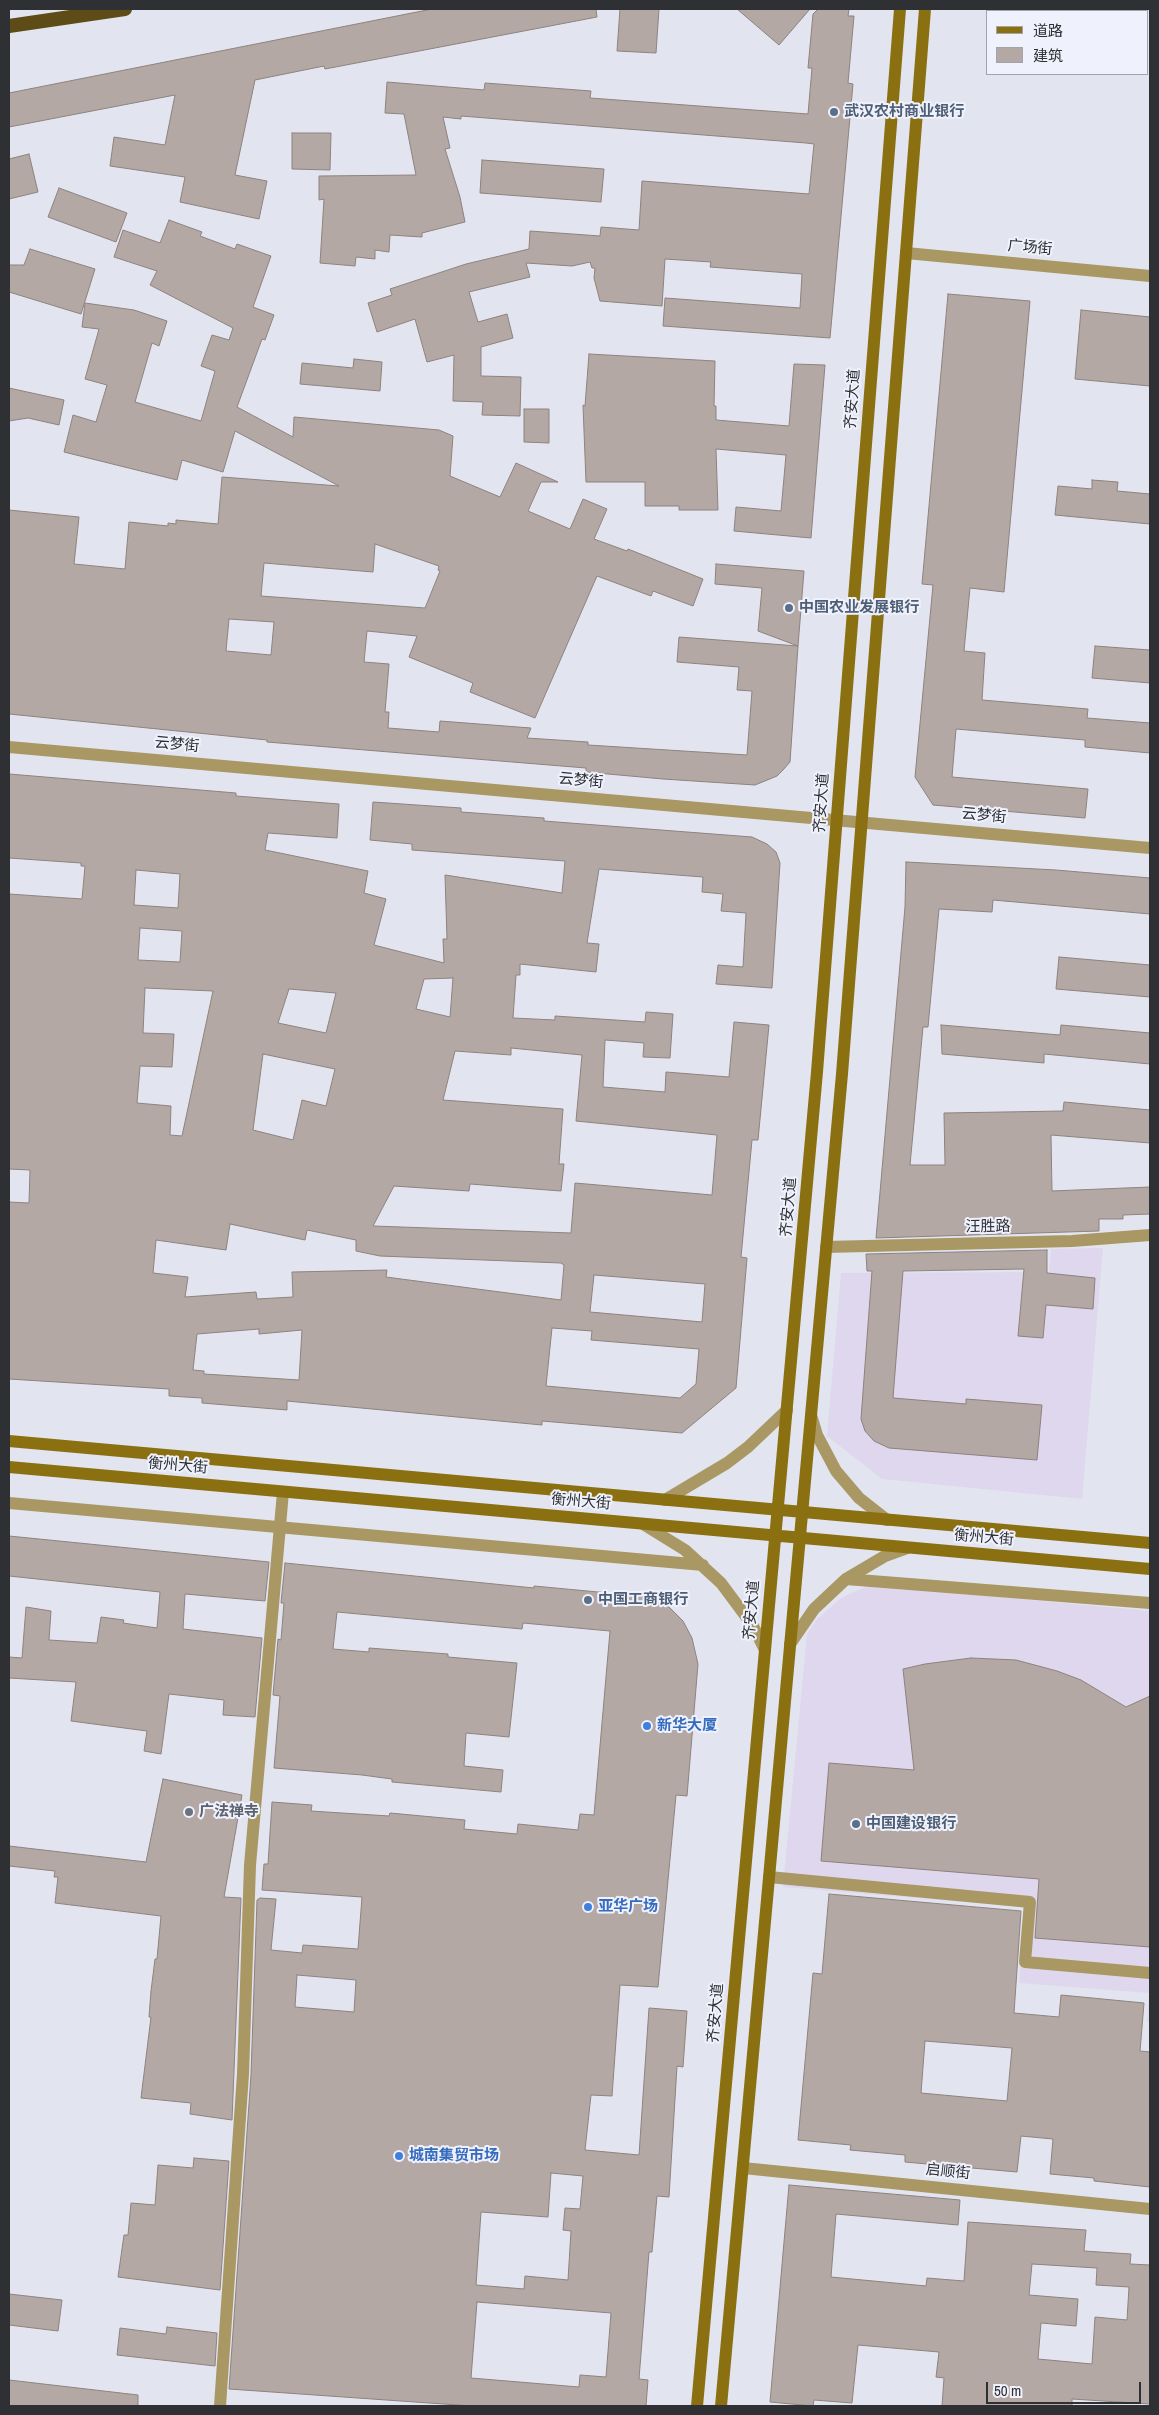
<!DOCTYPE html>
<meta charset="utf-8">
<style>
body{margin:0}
#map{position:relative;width:1159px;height:2415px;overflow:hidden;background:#e2e5ef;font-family:"Archivo Narrow","Noto Sans SC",sans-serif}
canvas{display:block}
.frame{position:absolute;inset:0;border:10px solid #2f3034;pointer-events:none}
.legend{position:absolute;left:986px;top:10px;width:162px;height:65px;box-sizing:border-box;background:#eff2fc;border:1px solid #a2a4ac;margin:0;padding:6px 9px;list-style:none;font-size:15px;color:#2f3034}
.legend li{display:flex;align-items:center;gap:10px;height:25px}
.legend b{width:25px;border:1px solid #a2a4ac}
.scale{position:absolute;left:986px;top:2382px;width:155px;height:22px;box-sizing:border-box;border:2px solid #2f3034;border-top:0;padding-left:6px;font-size:15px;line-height:18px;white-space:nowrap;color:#2f3034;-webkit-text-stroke:4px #eff2fc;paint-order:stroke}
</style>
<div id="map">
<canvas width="1159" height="2415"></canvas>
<div class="frame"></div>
<ul class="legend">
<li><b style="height:6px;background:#8b7012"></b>道路</li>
<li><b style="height:14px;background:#b4a8a5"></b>建筑</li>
</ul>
<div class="scale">50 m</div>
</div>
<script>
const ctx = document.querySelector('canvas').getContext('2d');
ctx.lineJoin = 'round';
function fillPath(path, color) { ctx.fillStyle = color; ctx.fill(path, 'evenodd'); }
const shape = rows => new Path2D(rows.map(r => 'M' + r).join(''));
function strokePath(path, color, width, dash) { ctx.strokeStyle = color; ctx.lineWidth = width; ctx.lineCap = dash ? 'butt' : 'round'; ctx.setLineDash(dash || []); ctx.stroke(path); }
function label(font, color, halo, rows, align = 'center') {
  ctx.font = font + ' "Archivo Narrow","Noto Sans SC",sans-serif'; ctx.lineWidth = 4; ctx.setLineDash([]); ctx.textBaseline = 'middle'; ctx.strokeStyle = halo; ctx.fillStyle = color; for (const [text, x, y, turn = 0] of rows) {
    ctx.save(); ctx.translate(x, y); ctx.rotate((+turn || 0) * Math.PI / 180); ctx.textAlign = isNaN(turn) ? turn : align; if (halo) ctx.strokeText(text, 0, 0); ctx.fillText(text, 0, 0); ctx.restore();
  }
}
fillPath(shape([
 [1103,1248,1082,1499,882,1479,827,1436,841,1273,1049,1272,1051,1249],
 [869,1585,1150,1611,1150,2022,1147,2022,1149,1993,1019,1983,1025,1907,783,1887,807,1634,816,1620,841,1598]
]), '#dfd7ed');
const building = shape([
 [432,9,596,9,597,17,325,69,324,66,255,80,235,175,267,181,259,219,180,202,185,177,110,166,114,137,165,145,175,95,9,127,9,93,432,9],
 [620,9,659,9,656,53,617,51,620,9],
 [737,9,810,9,779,45,737,9],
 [818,9,849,9,848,16,854,16,848,83,853,84,830,338,663,326,665,298,800,308,802,274,710,267,711,262,665,259,662,306,600,301,594,278,595,268,592,268,590,262,572,266,526,263,530,277,469,292,478,322,507,314,513,338,481,347,481,376,521,377,520,416,482,415,483,402,453,401,454,355,427,362,415,319,377,332,368,303,392,295,390,289,466,264,529,249,530,231,600,236,601,227,639,230,642,181,809,194,814,144,806,143,461,116,461,119,443,117,450,148,445,149,460,197,465,222,422,233,422,237,390,235,389,252,375,250,375,259,356,257,355,266,320,263,324,199,319,200,319,176,416,175,404,114,385,113,387,82,484,90,485,83,591,91,590,98,808,114,812,68,808,68,813,14,818,9],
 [292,133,331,133,330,170,292,169,292,133],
 [29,154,38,192,9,199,9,159,29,154],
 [482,160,604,169,601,202,480,193,482,160],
 [59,188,127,213,116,242,48,217,59,188],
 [169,220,202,232,200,236,235,249,237,244,271,256,253,307,274,315,265,340,262,339,237,407,293,437,294,417,439,430,453,436,450,476,500,497,516,463,558,482,541,482,528,511,570,529,583,499,607,509,594,539,627,551,628,549,703,579,693,606,653,591,651,596,597,576,535,718,470,692,473,683,409,657,417,636,367,631,364,662,389,664,385,712,389,712,388,728,439,732,440,721,531,728,527,738,588,742,588,745,747,755,752,691,737,690,739,667,677,662,679,637,798,646,790,762,783,770,777,776,755,785,663,779,586,772,586,768,267,742,267,740,9,714,9,510,79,517,74,564,125,569,129,522,168,526,168,523,176,524,176,520,218,524,222,477,339,486,235,431,223,472,182,460,177,480,64,452,73,415,96,422,107,385,85,379,99,329,82,327,85,303,134,310,167,321,159,346,152,343,135,402,201,421,215,371,201,366,212,335,229,340,233,328,150,285,157,271,114,257,123,230,160,243,169,220],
 [375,544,439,566,438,570,440,571,425,608,261,596,264,563,373,572,375,544],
 [229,619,274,622,271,655,226,651,229,619],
 [30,249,95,269,81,314,9,292,9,265,24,265,30,249],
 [948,294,1030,301,1004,592,970,588,964,651,985,653,982,700,1088,709,1087,718,1150,723,1150,753,1085,747,1085,740,956,729,952,777,1088,789,1085,818,933,805,915,777,933,585,922,584,948,294],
 [1081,310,1150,317,1150,386,1075,379,1081,310],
 [589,354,715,361,714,406,716,406,716,420,789,426,794,364,825,365,811,538,734,531,736,507,781,511,786,455,716,449,718,510,679,510,679,506,645,506,645,482,586,482,583,405,585,406,589,354],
 [354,359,382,362,380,391,300,384,302,363,353,368,354,359],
 [9,388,64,400,59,425,28,418,9,421,9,388],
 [524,409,549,409,549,443,524,442,524,409],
 [1092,480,1118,482,1117,491,1150,494,1150,524,1055,515,1058,486,1092,489,1092,480],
 [716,564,804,571,798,646,758,631,762,588,715,584,716,564],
 [1095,646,1150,650,1150,683,1092,678,1095,646],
 [9,774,236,793,236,796,339,804,337,838,268,833,265,850,368,871,364,893,386,899,374,945,444,963,443,939,447,939,445,875,562,893,565,861,412,850,412,844,370,840,373,802,461,808,461,812,544,818,544,821,752,837,767,844,776,852,780,863,772,988,716,984,718,965,743,967,746,913,721,911,723,894,702,892,703,877,599,869,587,943,599,944,596,972,520,964,520,975,516,975,513,1018,555,1020,555,1016,645,1022,646,1012,673,1014,670,1058,643,1057,644,1043,605,1040,603,1087,665,1092,666,1072,729,1077,734,1022,769,1025,758,1140,752,1140,741,1257,747,1258,736,1388,682,1433,542,1421,542,1425,287,1401,287,1410,202,1403,202,1398,169,1396,169,1389,9,1379,9,1202,29,1203,30,1170,9,1169,9,894,82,899,85,866,81,866,81,863,9,858,9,774],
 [136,870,180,874,178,908,134,905,136,870],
 [140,928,182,931,180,962,138,960,140,928],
 [453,978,450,1017,416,1009,424,979,453,978],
 [145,988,213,991,182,1136,170,1135,171,1106,137,1103,140,1066,172,1067,174,1034,143,1033,145,988],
 [289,989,336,993,326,1033,278,1023,289,989],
 [511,1048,582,1055,576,1121,717,1135,712,1195,575,1183,571,1233,373,1226,394,1186,469,1191,470,1184,561,1191,564,1164,559,1164,563,1109,443,1100,455,1051,511,1055,511,1048],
 [263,1054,335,1069,326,1106,302,1100,293,1140,253,1130,263,1054],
 [230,1224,305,1240,307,1230,356,1240,356,1251,380,1256,561,1263,564,1265,561,1300,386,1277,387,1270,292,1272,293,1297,257,1299,256,1292,185,1297,188,1277,153,1273,156,1240,226,1250,230,1224],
 [594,1275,705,1284,702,1322,590,1312,594,1275],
 [552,1328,592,1331,591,1340,699,1349,696,1384,680,1398,546,1386,552,1328],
 [259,1329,259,1334,302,1330,299,1380,204,1374,204,1371,193,1370,197,1334,259,1329],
 [906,862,1056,870,1150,878,1150,914,993,900,992,912,939,909,928,1027,923,1027,910,1165,945,1165,944,1113,1063,1111,1064,1102,1150,1110,1150,1143,1051,1135,1052,1191,1150,1187,1150,1214,1123,1215,1123,1219,1099,1219,1099,1231,876,1238,905,907,906,862],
 [1059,957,1150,965,1150,997,1056,989,1059,957],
 [941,1025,1060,1035,1061,1025,1150,1033,1150,1064,1044,1054,1044,1063,942,1054,941,1025],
 [1047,1250,1047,1273,1095,1278,1093,1309,1046,1305,1043,1338,1018,1336,1024,1269,903,1271,893,1398,966,1404,966,1399,1042,1405,1037,1460,889,1448,874,1441,865,1431,861,1419,872,1271,867,1271,866,1254,1047,1250],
 [9,1536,269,1562,265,1601,185,1594,183,1629,262,1638,255,1717,223,1715,224,1700,169,1694,161,1754,144,1751,147,1731,71,1721,76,1682,9,1678,9,1657,22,1658,26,1607,51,1611,49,1640,97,1643,101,1617,124,1620,123,1623,157,1628,160,1592,9,1576,9,1536],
 [285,1563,534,1588,534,1586,641,1596,669,1607,683,1621,692,1638,698,1664,687,1796,676,1795,658,1987,620,1985,612,2096,591,2095,585,2150,639,2155,649,2008,687,2011,683,2067,677,2066,669,2197,657,2196,652,2252,649,2252,639,2379,648,2380,646,2406,472,2406,229,2389,251,2075,257,1900,260,1898,276,1899,271,1950,302,1953,303,1945,358,1949,362,1897,262,1890,264,1864,268,1864,272,1802,312,1805,311,1811,389,1816,390,1813,465,1820,464,1829,517,1834,518,1824,578,1830,580,1814,594,1815,610,1631,523,1623,522,1629,337,1612,333,1649,369,1652,369,1648,448,1654,448,1657,517,1663,509,1737,466,1733,464,1766,503,1770,501,1792,392,1782,392,1779,362,1775,274,1768,280,1696,273,1695,278,1639,281,1640,284,1603,281,1603,285,1563],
 [297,1975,356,1980,354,2012,295,2007,297,1975],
 [551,2173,583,2176,580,2209,565,2208,563,2230,571,2231,568,2280,525,2276,524,2289,476,2285,481,2212,548,2217,551,2173],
 [477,2302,611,2313,606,2377,580,2375,579,2387,471,2378,477,2302],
 [971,1658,1016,1660,1057,1671,1081,1680,1126,1707,1150,1696,1150,1947,1035,1938,1039,1879,821,1861,829,1763,914,1770,903,1669,925,1664,971,1658],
 [163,1779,242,1795,224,1897,241,1898,232,2120,190,2114,191,2103,141,2098,151,2017,149,2017,151,1991,155,1959,157,1959,161,1916,55,1903,58,1877,54,1877,55,1871,9,1866,9,1846,146,1862,163,1779],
 [829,1894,1021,1911,1014,2013,1059,2017,1061,1995,1144,2003,1140,2051,1150,2052,1150,2187,1094,2181,1094,2178,1050,2174,1053,2139,1021,2136,1017,2172,905,2162,905,2155,850,2150,851,2145,798,2140,813,1973,822,1974,829,1894],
 [925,2041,1012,2048,1007,2101,921,2093,925,2041],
 [194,2158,229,2161,220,2290,118,2277,124,2235,128,2235,131,2203,155,2205,158,2165,193,2168,194,2158],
 [789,2185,960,2200,958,2225,836,2214,831,2277,926,2286,927,2278,964,2281,968,2222,1086,2230,1084,2251,1131,2254,1130,2264,1150,2265,1150,2404,1072,2399,1072,2406,942,2406,944,2378,936,2377,939,2352,858,2345,852,2403,814,2400,813,2406,770,2402,789,2185],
 [1032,2264,1097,2268,1096,2285,1129,2287,1127,2320,1095,2317,1092,2364,1038,2359,1041,2323,1076,2326,1078,2299,1029,2295,1032,2264],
 [9,2294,62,2300,58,2331,9,2325,9,2294],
 [167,2327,217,2333,215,2366,117,2355,120,2328,166,2334,167,2327],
 [9,2380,138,2395,138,2406,9,2406,9,2380]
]);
fillPath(building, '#b4a8a5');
strokePath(building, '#8d827f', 1);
strokePath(shape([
 [826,1247,1072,1241,1150,1235],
 [811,1415,817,1435,836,1471,859,1498,887,1520],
 [665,1500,727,1463,748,1447,787,1410],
 [9,1503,703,1565],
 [643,1524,685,1550,721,1583,753,1626,765,1650],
 [846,1579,1150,1603],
 [790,1644,814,1609,846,1579,885,1556,907,1548],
 [769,1877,1030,1902,1025,1962,1150,1973],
 [743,2168,1150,2209],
 [220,2406,243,2074,250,1865,283,1492]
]), '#a99764', 12);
strokePath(shape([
 [906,253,1150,276],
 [9,747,1150,848]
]), '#a99764', 12);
strokePath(shape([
 [9,1441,1150,1543],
 [9,1467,1150,1569],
 [697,2406,817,1072,900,9],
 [721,2406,842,1074,925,9]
]), '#8b7012', 12);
strokePath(shape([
 [9,26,125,9]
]), '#5d4c18', 14);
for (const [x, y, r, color] of [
 [834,112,5,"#5c6f8a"],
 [789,608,5,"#5c6f8a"],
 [588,1600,5,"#5c6f8a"],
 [647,1726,5,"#3f7fe0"],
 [189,1812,5,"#6b7280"],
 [856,1824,5,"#5c6f8a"],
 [588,1907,5,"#3f7fe0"],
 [399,2156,5,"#3f7fe0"]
]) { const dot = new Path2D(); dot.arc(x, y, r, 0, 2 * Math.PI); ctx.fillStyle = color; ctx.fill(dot); strokePath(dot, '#eff2fc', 2); }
label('bold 15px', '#4e5e75', '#eff2fc', [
 ["武汉农村商业银行",844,112],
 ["中国农业发展银行",799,608],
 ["中国工商银行",598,1600],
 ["中国建设银行",866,1824]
], 'left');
label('15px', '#2f3034', '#eff2fc', [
 ["广场街",1030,248,5],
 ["齐安大道",853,399,-86],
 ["云梦街",177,745,5],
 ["云梦街",581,781,5],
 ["齐安大道",822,803,-86],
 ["云梦街",984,816,5],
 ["齐安大道",789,1207,-85],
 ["汪胜路",988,1227,-1],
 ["衡州大街",178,1466,5],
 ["衡州大街",581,1502,5],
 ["衡州大街",984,1538,5],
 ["齐安大道",752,1610,-85],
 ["齐安大道",716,2013,-85],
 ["启顺街",948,2172,6]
]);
label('bold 15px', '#366cbe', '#eff2fc', [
 ["新华大厦",657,1726],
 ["亚华广场",598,1907],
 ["城南集贸市场",409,2156]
], 'left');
label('bold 15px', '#5b616d', '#eff2fc', [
 ["广法禅寺",199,1812]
], 'left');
</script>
